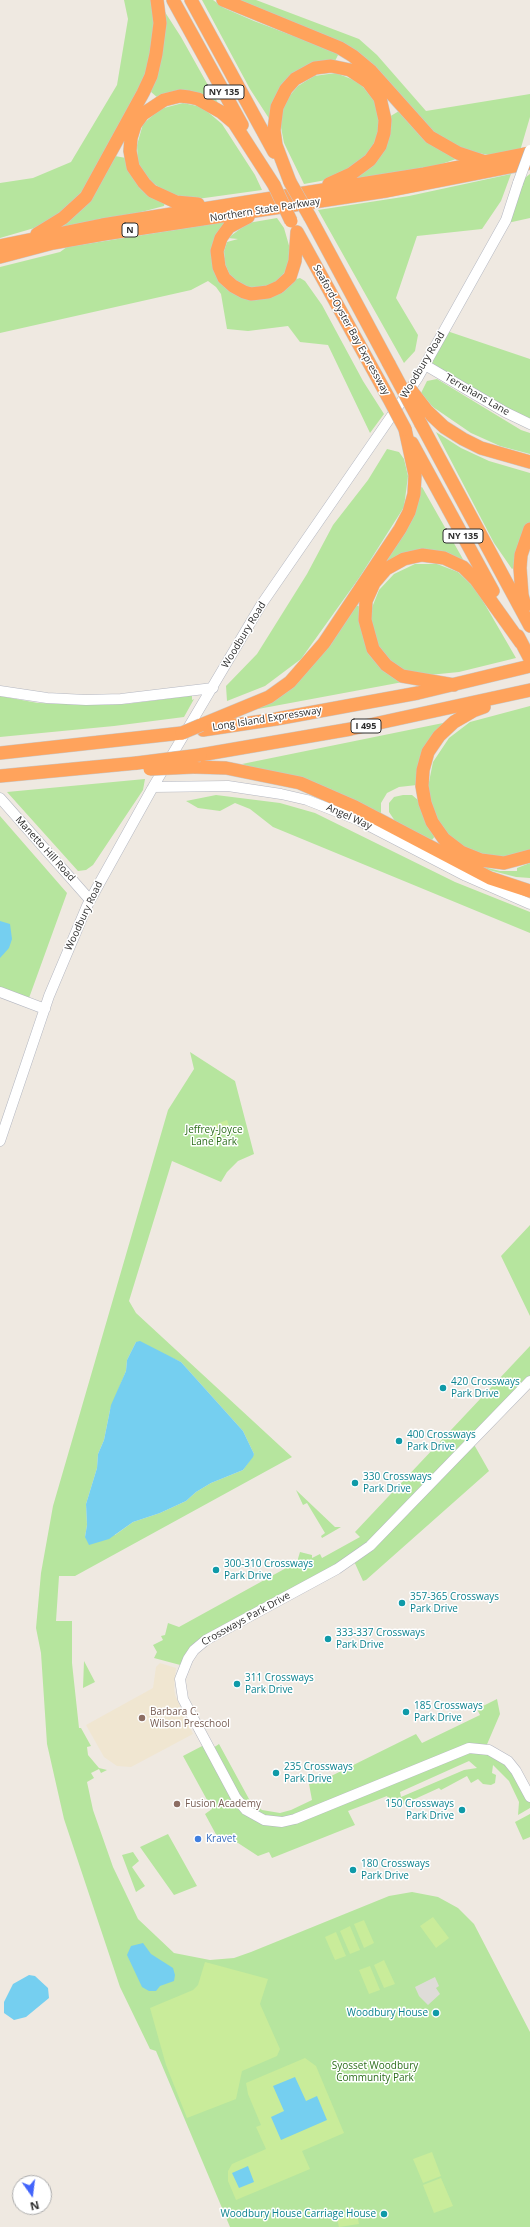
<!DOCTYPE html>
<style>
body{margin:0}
#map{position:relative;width:530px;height:2227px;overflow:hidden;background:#efe9e1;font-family:"Open Sans",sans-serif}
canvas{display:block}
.north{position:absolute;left:12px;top:2175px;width:40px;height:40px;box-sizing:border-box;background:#fff;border:1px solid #ababab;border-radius:50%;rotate:166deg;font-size:11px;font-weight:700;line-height:16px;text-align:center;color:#2e2e2e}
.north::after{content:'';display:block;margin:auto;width:14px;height:18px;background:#4264fb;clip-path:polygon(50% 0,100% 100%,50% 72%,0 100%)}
</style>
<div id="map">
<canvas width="530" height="2227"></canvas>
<div class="north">N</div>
</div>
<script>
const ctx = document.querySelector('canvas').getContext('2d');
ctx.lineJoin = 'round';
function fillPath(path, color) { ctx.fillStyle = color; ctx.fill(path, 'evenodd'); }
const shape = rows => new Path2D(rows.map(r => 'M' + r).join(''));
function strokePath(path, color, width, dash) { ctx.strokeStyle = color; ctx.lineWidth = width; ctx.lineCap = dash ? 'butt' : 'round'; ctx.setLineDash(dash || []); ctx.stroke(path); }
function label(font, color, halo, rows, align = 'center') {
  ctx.font = font + ' "Open Sans",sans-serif'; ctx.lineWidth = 3; ctx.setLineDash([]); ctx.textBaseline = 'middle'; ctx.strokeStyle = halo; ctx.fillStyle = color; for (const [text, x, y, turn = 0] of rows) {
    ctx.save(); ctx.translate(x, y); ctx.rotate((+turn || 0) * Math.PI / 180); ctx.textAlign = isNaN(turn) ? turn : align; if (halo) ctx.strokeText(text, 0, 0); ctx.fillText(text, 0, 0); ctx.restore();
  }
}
fillPath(shape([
 [160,1663,176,1668,174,1688,175,1695,193,1734,131,1767,117,1766,104,1757,86,1725,153,1688,156,1667]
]), '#f0e6d1');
fillPath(shape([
 [124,0,151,0,155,18,154,39,143,84,84,194,48,224,0,238,0,183,33,178,71,162,117,85,128,19],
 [202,0,213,0,224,8,254,21,339,53,334,63,299,71,270,120,250,89],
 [230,0,256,0,359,39,377,55,426,111,530,94,530,117,520,151,489,155,466,151,440,139,368,61],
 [163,9,181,37,218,103,159,99,150,91],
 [336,73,359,82,374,100,380,120,377,135,371,151,352,167,326,180,304,184,284,143,280,122,285,101,298,86,314,76],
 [183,103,202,107,222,124,255,175,262,190,190,200,165,191,148,180,138,164,137,145,143,124,160,109],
 [399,111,459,158,433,167,341,182,364,171,389,117],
 [115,156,126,158,165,202,164,206,130,215,62,228,61,224],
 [511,174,501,201,482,229,417,236,396,298,418,335,415,351,404,363,318,210,409,196],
 [530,174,530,218,503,224,518,183],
 [277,218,284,228,290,249,290,264,282,276,273,285,255,288,241,285,231,278,225,264,224,251,227,242,238,239,228,238,248,223],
 [231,221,211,253,240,296,300,278,305,281,322,305,363,381,384,414,370,433,328,345,300,342,288,326,248,331,227,329,221,294,216,287,208,281,191,290,0,333,0,267,60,252,67,247],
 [444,330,530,359,530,419,462,386,425,365],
 [437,379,521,430,530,433,530,454,500,446,471,433,433,407,421,393,427,381],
 [436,432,461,448,489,461,530,473,530,523,515,567,512,569,494,543],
 [387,449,399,452,404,459,408,476,404,507,359,578,301,659,265,686,227,701,226,686,257,654,307,574,333,525,368,480],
 [422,487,468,568,443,556,393,563,386,560,419,488],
 [415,564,437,564,458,572,476,589,516,658,459,672,429,675,400,669,381,654,371,632,371,610,379,590,394,574],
 [354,604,362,608,361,628,403,682,258,709,258,707],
 [0,696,38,703,93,705,126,704,189,696,192,696,192,700,194,699,184,717,114,726,0,737],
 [530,706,530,850,511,858,473,853,449,839,433,813,428,787,433,762,449,738,470,722],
 [448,722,417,785,399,787,387,793,381,803,381,817,242,764],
 [145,779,143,790,93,865,86,870,78,871,7,792],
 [216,795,280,803,315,813,455,882,530,912,530,933,273,827,250,809,235,803,220,811,198,808,186,801],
 [403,795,412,795,418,800,435,836,432,840,419,837,395,821,389,812,389,803,394,797],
 [0,816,67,893,29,998,0,987],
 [530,863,530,878,516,877,481,868,480,866,500,871,517,871,517,868],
 [190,1052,235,1081,254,1154,238,1161,227,1172,221,1182,172,1161,129,1301,136,1313,292,1457,75,1576,59,1576,56,1621,72,1621,72,1663,79,1728,81,1728,91,1746,87,1747,88,1755,99,1768,107,1770,101,1773,99,1769,91,1773,94,1778,87,1782,93,1810,113,1867,138,1919,174,1953,210,1960,234,1958,251,1952,389,1896,412,1892,438,1897,458,1908,474,1924,530,2032,530,2227,230,2227,156,2051,150,2049,120,1987,64,1819,47,1744,41,1653,36,1628,41,1573,53,1506,168,1110,194,1069],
 [136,1342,181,1362,243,1431,254,1454,243,1470,211,1483,196,1492,186,1501,160,1513,133,1522,115,1535,85,1537,87,1525,86,1504,97,1468,98,1454,104,1440,110,1410,126,1371,127,1360],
 [530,1225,530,1316,501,1256],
 [530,1346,530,1381,472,1441,489,1471,366,1580,363,1581,353,1559,206,1640,184,1666,154,1658,157,1652,153,1645,163,1640,161,1636,165,1635,168,1623,179,1627,297,1562,300,1552,312,1555,312,1558,320,1554,322,1558,360,1537,355,1532],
 [296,1490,335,1527,341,1527,322,1538,321,1536,325,1533,307,1503,303,1505],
 [84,1661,95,1682,83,1688],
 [497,1699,500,1714,485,1749,508,1761,530,1797,530,1808,518,1815,519,1802,509,1781,493,1765,492,1773,496,1775,495,1783,491,1785,483,1784,478,1779,471,1783,467,1776,441,1790,439,1788,393,1809,387,1796,348,1811,355,1825,272,1858,269,1852,258,1856,238,1843,219,1840,205,1814,212,1809,183,1756,206,1744,210,1750,219,1744,249,1799,262,1810,280,1813,291,1810,312,1800,309,1784,317,1783,416,1734,422,1743,480,1715,477,1709],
 [469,1761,477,1768,464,1770,401,1797,400,1792],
 [530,1814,530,1837,523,1840,515,1822],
 [168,1834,197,1886,174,1895,140,1847],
 [133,1852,139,1861,132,1867,145,1886,136,1892,122,1855]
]), '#b6e59e');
fillPath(shape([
 [227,1120,231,1131,213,1138,209,1127],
 [433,1917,449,1938,436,1948,420,1926],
 [364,1920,374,1943,364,1948,354,1924],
 [350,1926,360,1950,350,1954,340,1931],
 [336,1932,346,1956,335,1960,325,1937],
 [384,1960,395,1984,384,1988,374,1965],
 [205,1962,268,1979,260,2004,280,2049,277,2056,242,2071,236,2099,187,2118,166,2065,150,2008,193,1990,198,1985],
 [370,1966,380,1990,369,1994,359,1970],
 [305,2058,316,2066,344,2133,302,2151,310,2169,236,2200,228,2181,228,2171,232,2164,266,2149,256,2127,261,2125,248,2094,246,2083],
 [432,2152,441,2176,423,2183,413,2159],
 [441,2178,453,2206,434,2213,423,2185],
 [357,2214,359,2224,339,2227,337,2219]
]), '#c9ec9a');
fillPath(shape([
 [435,1977,439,1986,436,1988,440,1994,428,2005,419,1996,415,1987]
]), '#dfdcd8');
fillPath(shape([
 [0,921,10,924,12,939,9,948,0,958],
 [140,1341,181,1362,243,1431,254,1454,253,1457,243,1470,211,1483,196,1492,186,1501,160,1513,133,1522,109,1539,89,1545,85,1537,87,1525,86,1504,97,1468,98,1454,104,1440,111,1405,126,1371,127,1360,136,1342],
 [143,1943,151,1954,173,1968,175,1975,174,1981,160,1986,156,1991,149,1991,142,1987,127,1955,131,1946],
 [29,1975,35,1976,48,1988,49,1998,26,2017,14,2020,4,2013,4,2002,13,1984],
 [295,2077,306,2101,317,2096,327,2120,281,2140,271,2117,284,2111,273,2086],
 [248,2166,254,2182,239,2188,232,2173]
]), '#75cff0');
const secondary = shape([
 [425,365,505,412,530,424],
 [0,691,47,698,86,700,121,699,213,688],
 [153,787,228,786,281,794,307,800,358,820,466,876,530,904],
 [0,798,90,900],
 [0,992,45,1009],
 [0,1141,49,996,87,906,99,884,153,787,261,605,417,379,506,220,518,183],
 [530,1381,370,1546,337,1569,206,1640,194,1650,188,1659,180,1679,183,1699,236,1798,246,1810,264,1820,282,1822,295,1819,469,1748,489,1750,508,1761,516,1771,530,1797]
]);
const highway = shape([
 [173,0,242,125],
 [191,0,274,152],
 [223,0,340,48,353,56,371,71,430,137,458,153,485,162],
 [290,182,276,145,274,130,277,107,286,89,295,79,315,68,331,66,350,70,368,82,380,98,385,120,384,133,380,146,370,160,351,174,329,184],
 [198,204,176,202,152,191,144,183,133,167,130,151,131,138,135,125,143,114,164,100,180,96,189,97,198,99,221,112,234,123,274,185],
 [248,217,229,227,221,238,217,251,219,267,224,278,233,286,244,292,251,294,268,292,279,287,290,277,295,261,297,232],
 [310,217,389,364],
 [297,232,388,397],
 [37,234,63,218,86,197,143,93,151,76,156,54,160,23,157,0],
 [0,246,102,225,424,174,530,153],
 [0,257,53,243,104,234,386,191,530,163],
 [427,411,444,427,463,439,481,448,530,462],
 [421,424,530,626],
 [412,443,493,591],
 [525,606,522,595,520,568,521,555,530,529],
 [518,636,530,659],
 [454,685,402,676,386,665,373,649,365,620,366,601,374,583,386,569,404,559,422,555,444,558,463,567,476,580,521,643],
 [484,707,473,711,454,722,439,736,428,752,423,770,422,786,425,803,432,822,444,839,461,852,481,860,504,863,530,856],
 [201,725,269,697,290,682,324,643,400,529,409,512,414,494,415,475,405,429],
 [203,730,276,719,418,693,530,666],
 [0,753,182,733],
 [200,755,351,729,530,690],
 [194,767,226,768,300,783,355,807,490,878,530,891],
 [0,776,137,763]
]);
strokePath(secondary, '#b4b7c1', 11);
strokePath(highway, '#c9c9c9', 14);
strokePath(secondary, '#fff', 10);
strokePath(highway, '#ffa35c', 13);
const secondaryBridge = shape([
 [518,183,530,150]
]);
const highwayBridge = shape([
 [290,182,310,217],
 [274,185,291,221],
 [389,364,421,424],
 [410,389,427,411],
 [388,397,405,429],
 [182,733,201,725],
 [137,763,200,755],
 [150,769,194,767]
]);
strokePath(secondaryBridge, '#b4b7c1', 11, []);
strokePath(highwayBridge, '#c9c9c9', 14, []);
strokePath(secondaryBridge, '#fff', 10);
strokePath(highwayBridge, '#ffa35c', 13);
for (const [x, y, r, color] of [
 [443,1388,4,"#0f9aa8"],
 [399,1441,4,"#0f9aa8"],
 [355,1483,4,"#0f9aa8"],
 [216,1570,4,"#0f9aa8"],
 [402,1603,4,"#0f9aa8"],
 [328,1639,4,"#0f9aa8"],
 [237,1684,4,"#0f9aa8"],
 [406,1712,4,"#0f9aa8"],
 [142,1718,4,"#8d6e63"],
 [276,1773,4,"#0f9aa8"],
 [177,1804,4,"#8d6e63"],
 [462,1810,4,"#0f9aa8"],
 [198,1839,4,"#3f7fe0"],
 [353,1870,4,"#0f9aa8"],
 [436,2013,4,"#0f9aa8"],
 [384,2214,4,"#0f9aa8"]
]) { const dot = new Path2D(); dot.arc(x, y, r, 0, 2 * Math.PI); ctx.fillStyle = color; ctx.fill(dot); strokePath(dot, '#fff', 1.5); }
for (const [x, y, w] of [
 [224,92,40],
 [130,230,16],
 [463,536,40],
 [366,726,30]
]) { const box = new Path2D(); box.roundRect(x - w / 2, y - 7, w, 14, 3); ctx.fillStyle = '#fff'; ctx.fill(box); strokePath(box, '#2e2e2e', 1); }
label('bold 9px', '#2e2e2e', null, [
 ["NY 135",224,92],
 ["N",130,230],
 ["NY 135",463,536],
 ["I 495",366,726]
]);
label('10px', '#2e2e2e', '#fff', [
 ["Northern State Parkway",265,210,-9],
 ["Seaford-Oyster Bay Expressway",351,330,61],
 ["Woodbury Road",423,365,-59],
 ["Terrehans Lane",477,395,30],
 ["Woodbury Road",244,635,-59],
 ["Long Island Expressway",267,719,-9],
 ["Angel Way",349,817,24],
 ["Manetto Hill Road",45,849,48],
 ["Woodbury Road",84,916,-65],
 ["Crossways Park Drive",246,1619,-29]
]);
label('10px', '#2c6e1b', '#fff', [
 ["Jeffrey-Joyce",214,1130],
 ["Lane Park",214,1142],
 ["Syosset Woodbury",375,2066],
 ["Community Park",375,2078]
]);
label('10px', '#0d838f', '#fff', [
 ["420 Crossways",451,1382],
 ["Park Drive",451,1394],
 ["400 Crossways",407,1435],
 ["Park Drive",407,1447],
 ["330 Crossways",363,1477],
 ["Park Drive",363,1489],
 ["300-310 Crossways",224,1564],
 ["Park Drive",224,1576],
 ["357-365 Crossways",410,1597],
 ["Park Drive",410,1609],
 ["333-337 Crossways",336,1633],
 ["Park Drive",336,1645],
 ["311 Crossways",245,1678],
 ["Park Drive",245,1690],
 ["185 Crossways",414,1706],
 ["Park Drive",414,1718],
 ["235 Crossways",284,1767],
 ["Park Drive",284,1779],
 ["150 Crossways",454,1804,"right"],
 ["Park Drive",454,1816,"right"],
 ["180 Crossways",361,1864],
 ["Park Drive",361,1876],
 ["Woodbury House",428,2013,"right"],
 ["Woodbury House Carriage House",376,2214,"right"]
], 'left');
label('10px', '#785e54', '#fff', [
 ["Barbara C.",150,1712],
 ["Wilson Preschool",150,1724],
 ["Fusion Academy",185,1804]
], 'left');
label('10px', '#366cbe', '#fff', [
 ["Kravet",206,1839]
], 'left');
</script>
